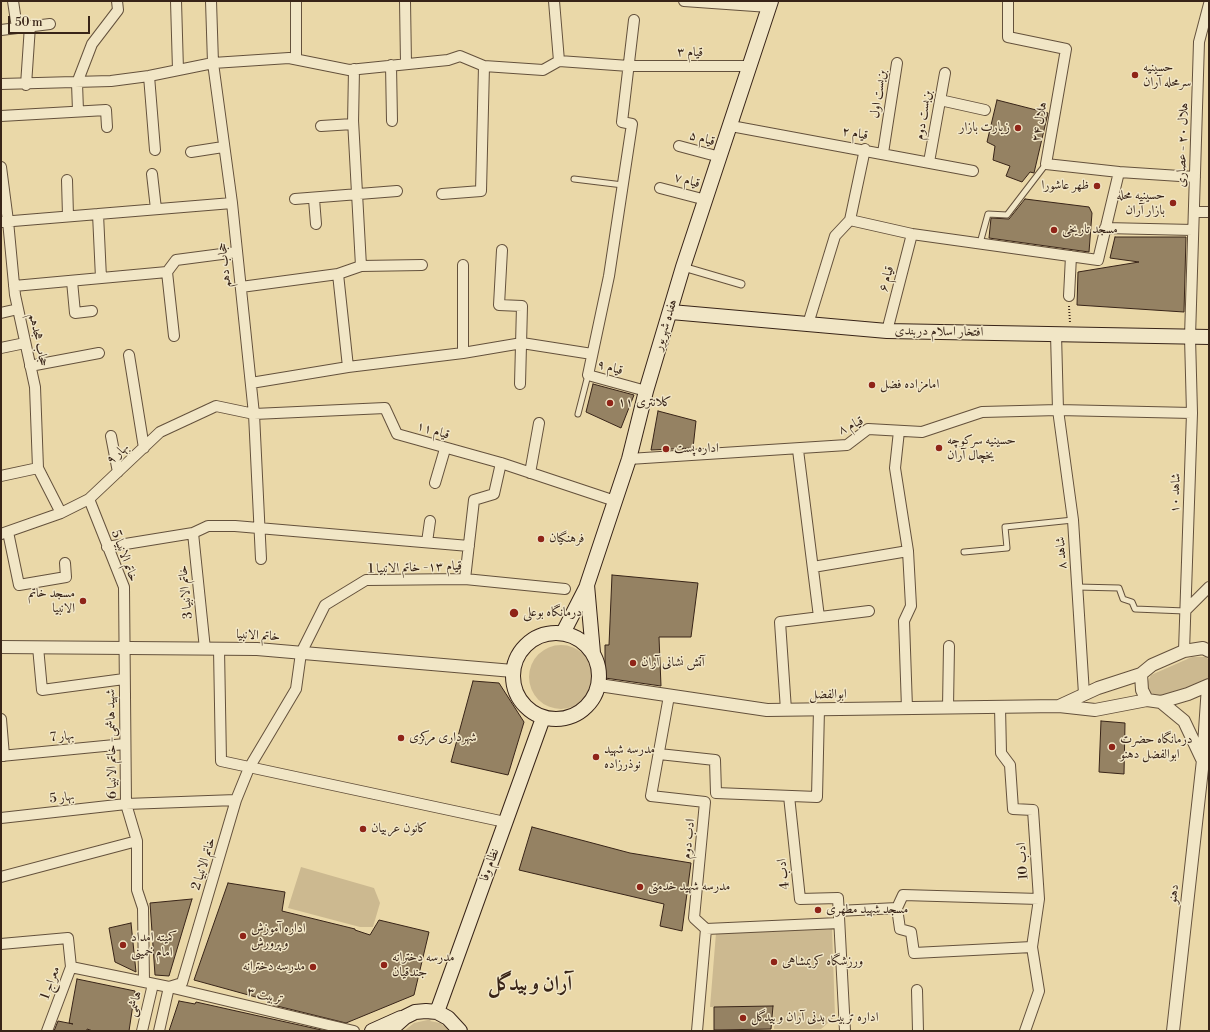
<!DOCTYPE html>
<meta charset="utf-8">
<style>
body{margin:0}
#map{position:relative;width:1210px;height:1032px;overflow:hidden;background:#ead8a8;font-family:"Libre Bodoni",serif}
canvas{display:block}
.frame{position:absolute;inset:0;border:2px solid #382418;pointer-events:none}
.scale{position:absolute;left:8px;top:16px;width:82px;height:18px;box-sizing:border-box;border:2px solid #382418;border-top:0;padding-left:5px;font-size:12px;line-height:14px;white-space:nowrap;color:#382418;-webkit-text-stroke:3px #f1e6c6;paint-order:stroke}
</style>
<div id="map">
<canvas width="1210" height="1032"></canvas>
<div class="frame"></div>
<div class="scale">50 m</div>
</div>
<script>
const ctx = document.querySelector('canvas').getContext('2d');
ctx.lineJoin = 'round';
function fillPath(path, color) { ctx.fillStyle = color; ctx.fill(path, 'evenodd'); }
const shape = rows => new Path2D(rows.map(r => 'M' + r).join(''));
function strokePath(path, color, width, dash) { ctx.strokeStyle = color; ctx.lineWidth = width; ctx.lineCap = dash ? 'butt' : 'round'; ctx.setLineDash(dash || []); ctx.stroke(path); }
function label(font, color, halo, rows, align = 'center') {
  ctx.font = font + ' "Libre Bodoni",Amiri,serif'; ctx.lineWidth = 3; ctx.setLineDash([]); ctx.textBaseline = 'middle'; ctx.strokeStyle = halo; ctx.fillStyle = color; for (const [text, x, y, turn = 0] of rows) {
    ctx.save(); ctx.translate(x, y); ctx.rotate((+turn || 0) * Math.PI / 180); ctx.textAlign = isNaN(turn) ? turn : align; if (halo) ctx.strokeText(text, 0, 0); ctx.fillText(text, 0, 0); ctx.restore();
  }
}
fillPath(shape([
 '529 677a32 32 0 1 1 64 0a32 32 0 1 1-64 0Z',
 [1192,657,1206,657,1209,660,1209,680,1160,699,1151,696,1146,685,1151,675],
 [301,867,374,888,380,903,373,927,360,927,288,908],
 [832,928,835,1017,821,1029,774,1029,773,1006,710,1007,716,933],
 [432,1019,430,1021,440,1023,439,1022,451,1031,404,1031,414,1023]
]), '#ccb990');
const building = shape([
 [997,100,1048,113,1034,173,1030,172,1022,182,1006,176,1010,166,993,160,995,146,987,142,997,100],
 [1025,199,1089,207,1092,213,1089,252,989,238,991,218,1009,219,1025,199],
 [1115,237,1186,237,1184,312,1077,305,1078,272,1139,262,1110,258,1115,237],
 [593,384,634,395,621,428,586,412,593,384],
 [658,411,696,421,693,448,651,450,658,411],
 [612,575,698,583,691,637,659,637,661,686,605,678,605,645,609,645,612,575],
 [473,681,499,683,524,722,508,775,451,762,473,681],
 [1101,721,1125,723,1124,774,1099,772,1101,721],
 [532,827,630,853,691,863,682,931,660,926,664,904,519,870,532,827],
 [228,883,285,892,282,911,355,929,355,930,370,935,379,920,429,932,414,995,346,1023,273,1005,274,1002,194,980,228,883],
 [192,899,169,976,155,975,150,903,192,899],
 [131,923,136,972,115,962,109,928,131,923],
 [77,979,135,991,129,1031,93,1031,87,1029,87,1031,54,1031,58,1021,73,1024,69,1023,77,979],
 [179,1001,195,1004,196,1002,326,1031,169,1031,179,1001],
 [773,1006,771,1029,714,1030,714,1007,773,1006]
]);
fillPath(building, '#958263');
strokePath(building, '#382418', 1);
const service = shape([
 [574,179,623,185],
 [980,243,988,214,1007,215,1046,164],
 [578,414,588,375],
 [964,552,1007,548,1005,527,1073,520],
 [1077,587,1119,588,1123,599,1132,602,1135,609,1185,611]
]);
const pedestrian = shape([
 [683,267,741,284]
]);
const minor = shape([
 [13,1,17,28],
 [176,1,178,70],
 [211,1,213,63,232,203,254,414,261,559],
 [405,1,406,64],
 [554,1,559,61],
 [684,1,769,7],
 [634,20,622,122,632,124,609,276,588,375,646,391],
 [1,30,50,24],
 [296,59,296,1],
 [391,65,392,121],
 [149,76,155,150],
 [1,84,111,81,149,76,213,63,289,58,349,70,448,60,460,56,484,66,543,70,559,61,629,66,751,66],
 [26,85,30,26],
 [940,100,985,110],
 [78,111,77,83,92,44,118,10,117,1],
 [1,116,106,110,107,127],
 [353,120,361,266],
 [321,126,353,124,354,69],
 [731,126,973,171],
 [679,146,720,157],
 [191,152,223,147],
 [883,153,897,63],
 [929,162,945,73],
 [1,167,8,221,15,295,35,387,38,468,61,513],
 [1119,172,1195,177],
 [152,174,156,209],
 [67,180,68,216],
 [660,188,706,200],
 [442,194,481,191,484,66],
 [295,199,397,191],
 [314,199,316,224],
 [1194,212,1209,212],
 [98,214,101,278],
 [850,220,912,234,1098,260,1119,172,1046,164,1066,49,1008,37,1008,1],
 [1,222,232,203],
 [1105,228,1193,230],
 [502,250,499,305,522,306,520,384],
 [167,272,176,260,237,252],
 [338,274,348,367],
 [72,281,75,313,92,311],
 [14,286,167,272,174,336],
 [241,287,338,274,361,266,422,265],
 [1069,296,1071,256],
 [1,313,18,309],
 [808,324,835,236,850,220,865,149],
 [887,331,912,234],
 [1056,334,1058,410,1073,520,1084,694],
 [1,348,25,343],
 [463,353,463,265],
 [129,355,144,448],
 [30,366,99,353],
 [251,383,348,367,463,353,522,343,592,354],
 [899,431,895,468,908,551,911,606,904,621,907,708],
 [111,436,118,472],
 [798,450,819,617],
 [629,459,847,445,868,429,922,432,982,412,1058,410,1192,413],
 [530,473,539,423],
 [1,476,38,468],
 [435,483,445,449],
 [89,499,124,587,126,804,137,841,137,890,143,908,144,982],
 [8,532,19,585,66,577,65,563],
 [193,533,205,649],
 [1,534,61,513,89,499,160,432,216,406,254,414,385,408,397,434,501,463,615,501],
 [427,542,430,521],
 [107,547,193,533,208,526,235,526,469,546],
 [813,567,908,551],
 [465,579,474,500,494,494,501,463],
 [1185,611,1209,587],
 [38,647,42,690,124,679],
 [219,649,221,761,505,822],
 [1184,651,1192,413,1190,337,1199,42,1209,4],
 [669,696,651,796,705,802,694,918,706,929,697,1031],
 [948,707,949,646],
 [1000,707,1001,753,1010,765,1013,809,1033,810,1039,899,1032,947,1039,991,1025,1031],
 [786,710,780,622,869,611],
 [1,719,4,756],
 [659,754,715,760,716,793,817,797,819,709],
 [1,756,125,744],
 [789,796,800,899,838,898,845,1031],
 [1,818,126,804,236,800],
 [1,877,137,841],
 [897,908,900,929,911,932,914,953,1032,947],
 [838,911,897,908,903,895,1039,899],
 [706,929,839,923],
 [1,944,68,938,71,967,47,1031],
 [71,967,169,987,182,983,236,800,249,768,296,689,301,653,325,605,366,580,465,579,565,589],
 [917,990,918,1031],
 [142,1031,153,984],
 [159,1031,169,987,354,1031]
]);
const tertiary = shape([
 [1,647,257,649,513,671],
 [1209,651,1203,648,1184,651,1152,665,1141,674,1142,690,1147,700,1161,702,1188,694,1209,685],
 [599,685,767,710,1059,706,1095,710,1147,700],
 [1161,702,1184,721,1202,759],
 [1059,706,1098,688,1141,674],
 [1173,1031,1203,760,1208,686]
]);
const secondary = shape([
 [671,312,887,331,1209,337],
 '513 676a43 43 0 1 1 86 0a43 43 0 1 1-86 0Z',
 [563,633,587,586],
 [593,653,587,585,629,459,646,391,683,267,771,1],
 [437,1012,543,718],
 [372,1031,401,1018],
 [392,1031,396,1025,405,1017,415,1012,426,1011,437,1012,448,1018,460,1031]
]);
strokePath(service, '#64513c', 7);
strokePath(pedestrian, '#64513c', 9);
strokePath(minor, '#64513c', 12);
strokePath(tertiary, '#64513c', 14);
strokePath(secondary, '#382418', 16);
strokePath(shape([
 [1069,306,1070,323]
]), '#382418', 2, [1, 2]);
strokePath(service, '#f1e6c6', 5);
strokePath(pedestrian, '#f1e6c6', 7);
strokePath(minor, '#f1e6c6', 10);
strokePath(tertiary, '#f1e6c6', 12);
strokePath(secondary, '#f1e6c6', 14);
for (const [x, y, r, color] of [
 [1135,75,4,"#8f2418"],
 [1018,128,4,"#8f2418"],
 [1097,186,4,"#8f2418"],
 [1173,203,4,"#8f2418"],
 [1054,230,4,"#8f2418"],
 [872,385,4,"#8f2418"],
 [610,403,4,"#8f2418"],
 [939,448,4,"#8f2418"],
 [666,449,4,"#8f2418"],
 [541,539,4,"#8f2418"],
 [83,601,4,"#8f2418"],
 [514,613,5,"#8f2418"],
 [633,663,4,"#8f2418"],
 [401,738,4,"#8f2418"],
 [1112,747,4,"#8f2418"],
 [596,757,4,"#8f2418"],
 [363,829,4,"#8f2418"],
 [640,887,4,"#8f2418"],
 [818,910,4,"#8f2418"],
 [243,936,4,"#8f2418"],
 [123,945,4,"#8f2418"],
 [774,962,4,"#8f2418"],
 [384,965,4,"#8f2418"],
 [313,967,4,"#8f2418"],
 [743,1018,4,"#8f2418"]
]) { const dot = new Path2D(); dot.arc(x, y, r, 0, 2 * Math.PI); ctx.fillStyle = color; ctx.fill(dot); strokePath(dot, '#f1e6c6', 1.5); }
label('13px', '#382418', '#f1e6c6', [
 ["قیام ۳",690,53],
 ["بن‌بست اول",879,94,-81],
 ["بن‌بست دوم",924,115,-80],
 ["هلال ۲۴",1040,122,-80],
 ["قیام ۲",855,134,10],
 ["قیام ۵",702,139,15],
 ["هلال ۲۰ - عصاری",1183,145,-88],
 ["قیام ۷",687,181,15],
 ["حجاب دهم",225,265,-96],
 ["قیام ۶",887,279,-75],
 ["هفده شهریور",666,325,-73],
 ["افتخار اسلام دربندی",939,332,1],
 ["حجاب هجدهم",38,340,78],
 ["قیام ۹",610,368,15],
 ["قیام ۸",851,426,-25],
 ["قیام ۱۱",433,431,17],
 ["بهار ۹",118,454,-42],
 ["شاهد ۱۰",1176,493,-88],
 ["شاهد ۸",1062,553,-94],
 ["خاتم الانبیا 5",124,556,69],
 ["قیام ۱۳- خاتم الانبیا 1",415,568,-2],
 ["خاتم الانبیا 3",186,592,-96],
 ["خاتم الانبیا",258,636,3],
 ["ابوالفضل",828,695,-1],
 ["بهار 7",62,737,-5],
 ["شهید هاشمی- خاتم الانبیا 6",112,744,-91],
 ["بهار 5",62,798,-7],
 ["ادب دوم",689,839,-84],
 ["ادب 10",1023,861,-94],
 ["خاتم الانبیا 2",204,864,-73],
 ["نظام وفا",490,865,-70],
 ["ادب 4",784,874,-97],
 ["دهنو",1174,894,-84],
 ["معراج 1",51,983,-70],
 ["تربیت ۳",265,996,13],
 ["هاشمی",135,1004,-76]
]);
label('13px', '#382418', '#f1e6c6', [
 ["حسینیه",1143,68],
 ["سرمحله آران",1143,83],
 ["زیارت بازار",1010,128,"right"],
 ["ظهر عاشورا",1089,186,"right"],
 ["حسینیه محله",1165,196,"right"],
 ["بازار آران",1165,211,"right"],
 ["مسجد تاریخی",1062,230],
 ["امامزاده فضل",880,385],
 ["کلانتری ۱۱",618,403],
 ["حسینیه سرکوچه",947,441],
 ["یخچال آران",947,456],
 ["اداره پست",674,449],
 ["فرهنگیان",549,539],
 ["مسجد خاتم",75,594,"right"],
 ["الانبیا",75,609,"right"],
 ["درمانگاه بوعلی",523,613],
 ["آتش نشانی آران",641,663],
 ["شهرداری مرکزی",409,738],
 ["درمانگاه حضرت",1120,740],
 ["ابوالفضل دهنو",1120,755],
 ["مدرسه شهید",604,750],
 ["نوذرزاده",604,765],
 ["کانون عربیان",371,829],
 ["مدرسه شهید خدمتی",648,887],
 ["مسجد شهید مطهری",826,910],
 ["اداره آموزش",251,929],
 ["و پرورش",251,944],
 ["کمیته امداد",131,938],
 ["امام خمینی",131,953],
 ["مدرسه دخترانه",392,958],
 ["جندقیان",392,973],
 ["ورزشگاه کریمشاهی",782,962],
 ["مدرسه دخترانه",305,967,"right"],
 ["اداره تربیت بدنی آران و بیدگل",751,1018]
], 'left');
label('bold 21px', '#382418', '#f1e6c6', [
 ["آران و بیدگل",530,985]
]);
</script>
